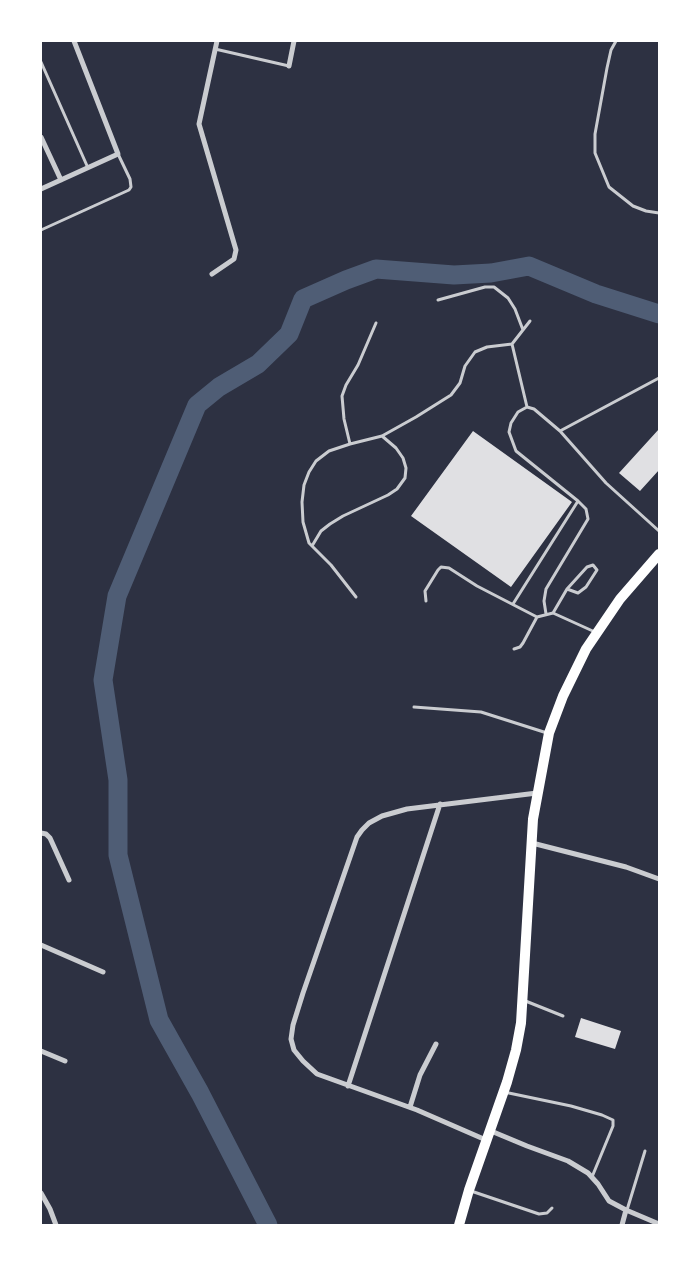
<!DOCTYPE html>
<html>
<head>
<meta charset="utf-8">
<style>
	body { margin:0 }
	#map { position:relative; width:700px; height:1266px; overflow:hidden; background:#2d3142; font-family:"Archivo Narrow",sans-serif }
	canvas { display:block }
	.frame { position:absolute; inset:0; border:42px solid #fff; pointer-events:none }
</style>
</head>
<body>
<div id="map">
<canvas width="700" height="1266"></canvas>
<div class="frame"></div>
</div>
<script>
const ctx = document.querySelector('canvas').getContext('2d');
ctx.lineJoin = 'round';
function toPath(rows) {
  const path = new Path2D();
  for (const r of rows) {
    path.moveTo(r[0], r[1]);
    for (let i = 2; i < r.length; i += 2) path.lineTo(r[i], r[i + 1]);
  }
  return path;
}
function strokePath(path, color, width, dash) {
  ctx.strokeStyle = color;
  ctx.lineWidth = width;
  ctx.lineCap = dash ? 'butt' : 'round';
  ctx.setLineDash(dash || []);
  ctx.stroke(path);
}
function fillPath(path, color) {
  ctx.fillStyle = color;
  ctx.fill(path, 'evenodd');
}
strokePath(toPath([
	[268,1225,200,1093,159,1020,118,855,118,780,103,680,117,596,197,405,219,387,258,364,289,334,303,299,346,280,376,269,454,275,491,273,529,266,596,294,659,314]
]), '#4f5d75', 19);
fillPath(toPath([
	[659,429,659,470,640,491,619,473],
	[473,431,572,502,511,587,411,516],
	[581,1018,621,1031,615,1049,575,1037]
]), '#e0e0e3');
strokePath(toPath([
	[616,41,611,50,607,68,595,134,595,153,609,187,633,206,646,211,659,213],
	[215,49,289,66],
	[41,62,88,168],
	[41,230,129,190,131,187,130,179,118,154],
	[438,300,485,287,494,287,508,298,515,309,523,330],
	[512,344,527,407],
	[560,431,606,483,659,531],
	[350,444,382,436,416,417,451,395,460,383,465,366,475,352,487,347,512,344,530,321],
	[312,546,321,531,330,524,343,516,388,495,397,489,405,478,406,468,403,458,396,448,382,436],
	[356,597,331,565,309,543,303,522,302,502,304,485,309,472,316,461,329,451,350,444,344,419,342,396,346,385,358,365,376,323],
	[426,601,425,591,438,570,441,567,449,568,477,586,537,617,523,643,520,647,514,649],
	[513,604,578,501,516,451,509,432,511,423,518,412,527,407,534,409,560,431,659,378],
	[553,613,567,589,587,567,593,565,597,570,586,587,578,593,567,589],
	[546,614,544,601,546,589,588,519,586,509,578,501],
	[537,617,553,613,595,632],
	[414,707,481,712,547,733],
	[523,1000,563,1016],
	[504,1092,571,1106,602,1115,613,1120,613,1126,592,1177],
	[471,1191,539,1214,547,1213,552,1208],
	[627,1210,645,1151]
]), '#caccd0', 3);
strokePath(toPath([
	[289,66,294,41],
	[41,137,61,180],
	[41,189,118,154,74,41],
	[212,274,234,259,236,250,199,124,217,41],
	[41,833,46,834,50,838,69,880],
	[532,843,626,867,659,879],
	[41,945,103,972],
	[41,1051,65,1061],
	[348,1086,440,804],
	[410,1107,420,1075,436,1044],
	[491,1131,527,1146,568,1161,588,1173,598,1184,609,1201,626,1210,659,1224],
	[486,1140,417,1110,317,1074,303,1061,294,1050,291,1039,293,1025,303,993,357,837,362,830,369,823,382,816,407,809,537,793],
	[41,1193,50,1209,56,1225],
	[622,1225,626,1210]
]), '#caccd0', 5);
strokePath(toPath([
	[459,1225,469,1190,507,1082,516,1050,521,1023,533,819,549,733,563,696,586,649,620,599,659,554]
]), '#fff', 10);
</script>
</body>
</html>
